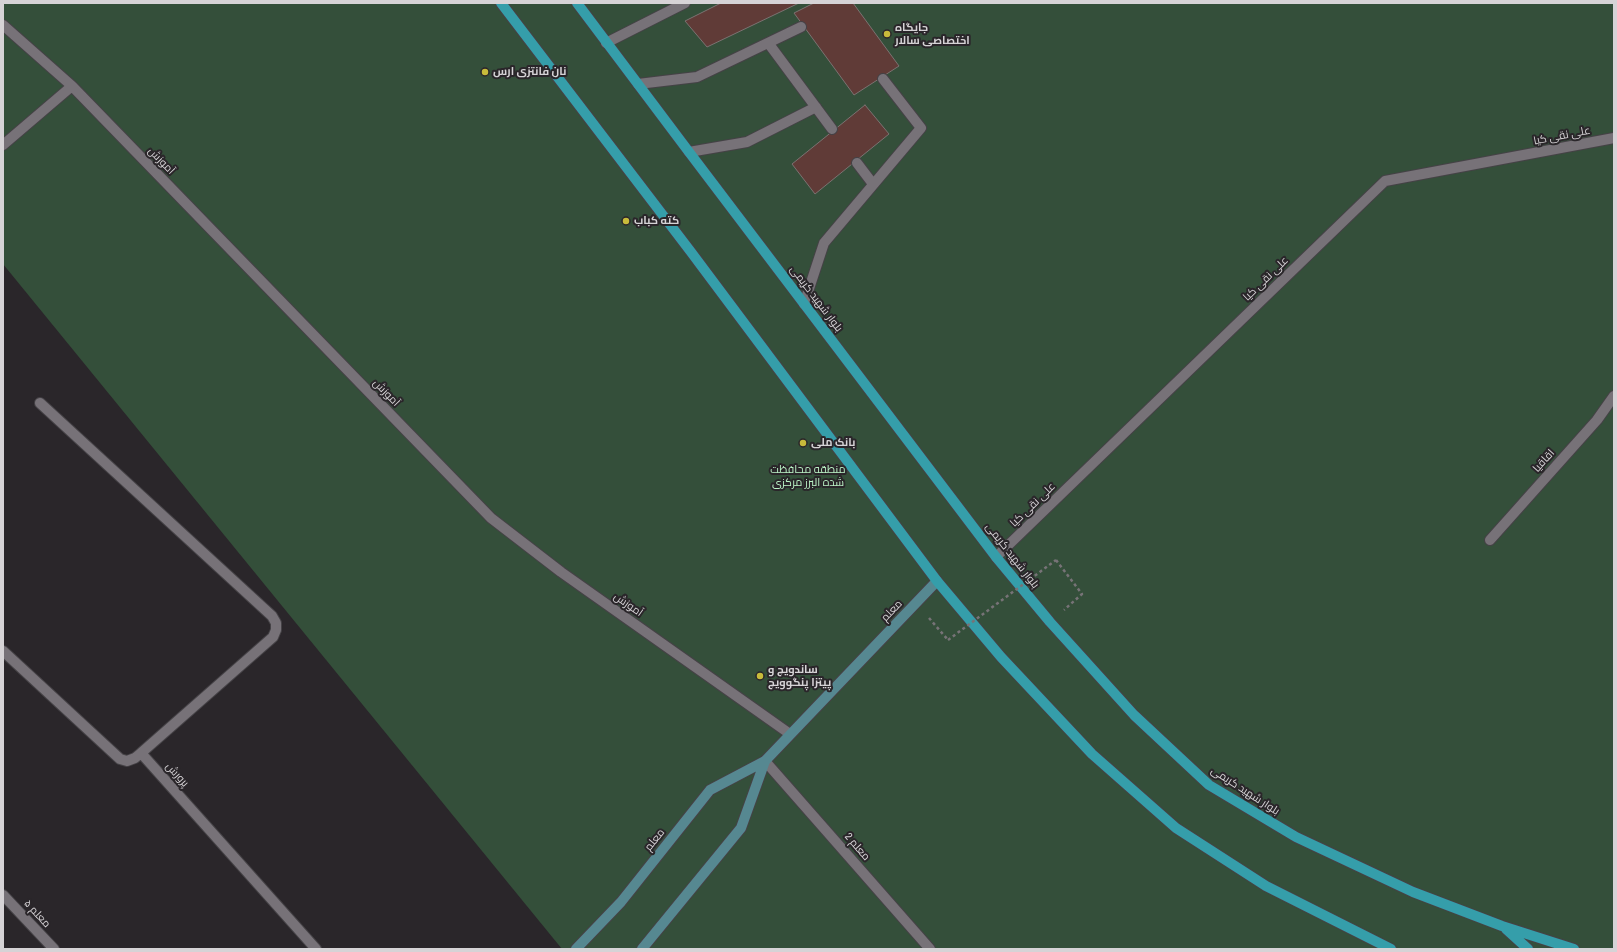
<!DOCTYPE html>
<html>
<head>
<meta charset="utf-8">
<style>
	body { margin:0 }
	#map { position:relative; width:1617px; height:952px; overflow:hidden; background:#2a262a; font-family:"Archivo Narrow",sans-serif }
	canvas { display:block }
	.frame { position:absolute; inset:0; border:4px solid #d6d3d6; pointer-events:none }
</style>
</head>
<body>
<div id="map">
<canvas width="1617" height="952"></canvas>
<div class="frame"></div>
</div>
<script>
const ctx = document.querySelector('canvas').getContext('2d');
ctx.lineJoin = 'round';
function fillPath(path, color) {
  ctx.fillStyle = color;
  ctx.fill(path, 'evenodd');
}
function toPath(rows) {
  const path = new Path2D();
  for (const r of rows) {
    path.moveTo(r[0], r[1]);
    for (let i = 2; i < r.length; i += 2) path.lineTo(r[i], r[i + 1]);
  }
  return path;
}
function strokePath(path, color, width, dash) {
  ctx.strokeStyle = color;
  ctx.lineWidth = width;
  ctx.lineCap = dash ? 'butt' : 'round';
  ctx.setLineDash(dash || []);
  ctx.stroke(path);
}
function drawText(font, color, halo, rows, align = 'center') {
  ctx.font = font + ' "Archivo Narrow",Cairo,sans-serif';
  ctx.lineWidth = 4;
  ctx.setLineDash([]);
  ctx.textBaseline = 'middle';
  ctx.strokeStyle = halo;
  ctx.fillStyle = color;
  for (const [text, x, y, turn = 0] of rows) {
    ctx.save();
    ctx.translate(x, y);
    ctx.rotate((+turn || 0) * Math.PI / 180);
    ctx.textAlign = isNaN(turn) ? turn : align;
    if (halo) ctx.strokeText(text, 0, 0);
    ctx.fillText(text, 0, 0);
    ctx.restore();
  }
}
fillPath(toPath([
	[3,3,1614,3,1614,949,562,949,3,264]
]), '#344f3a');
const building = toPath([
	[721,3,799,3,707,47,685,21,721,3],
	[814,3,853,3,899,66,854,95,794,13,814,3],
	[865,105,889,134,815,194,792,164,865,105]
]);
fillPath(building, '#603b37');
strokePath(building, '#7b7271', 1);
const lane = toPath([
	[769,44,832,129],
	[638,84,697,77,801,27],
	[689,152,747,142,816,107],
	[857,163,873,184],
	[804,304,824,243,921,128,883,79],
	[1490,540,1597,420,1614,396]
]);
const street = toPath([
	[3,25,72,86,491,518,561,572,790,734],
	[606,43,685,3],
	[3,145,72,86],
	[40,403,272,616,276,623,276,630,273,637,141,753],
	[996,557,1385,181,1614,138],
	[3,651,120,759,127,761,135,758,141,753,316,949],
	[765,761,930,949],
	[3,895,54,949]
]);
const secondary = toPath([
	[576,949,621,902,710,790,765,761,937,581],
	[642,949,741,828,765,761]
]);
const primary = toPath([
	[501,3,691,252,937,581,1001,657,1092,754,1176,828,1266,886,1391,949],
	[577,3,689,152,996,557,1050,622,1134,715,1209,785,1296,837,1413,892,1502,926,1574,949],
	[1506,929,1528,949]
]);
strokePath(lane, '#454246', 12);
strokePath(street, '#454246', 12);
strokePath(secondary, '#454246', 12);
strokePath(primary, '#454246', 12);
strokePath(toPath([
	[1056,560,1082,594,1064,610],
	[929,618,948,640]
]), '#777377', 2.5, [3, 3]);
strokePath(lane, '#777278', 10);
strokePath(street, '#777278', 10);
strokePath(secondary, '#568891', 10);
strokePath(primary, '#359eaa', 10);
strokePath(toPath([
	[948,640,1056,560]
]), '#777377', 2.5, [3, 3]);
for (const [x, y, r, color] of [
	[887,34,4,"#c8bb3b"],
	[485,72,4,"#c8bb3b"],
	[626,221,4,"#c8bb3b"],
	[803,443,4,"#c8bb3b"],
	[760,676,4,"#c8bb3b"]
]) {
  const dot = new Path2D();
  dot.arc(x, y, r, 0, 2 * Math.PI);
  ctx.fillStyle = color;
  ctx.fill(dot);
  strokePath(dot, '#2a262a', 1.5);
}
drawText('bold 11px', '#d6d3d6', '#2a262a', [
	["جایگاه",895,28],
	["اختصاصی سالار",895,41],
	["نان فانتزی ارس",493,72],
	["کته کباب",634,221],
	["بانک ملی",811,443],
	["ساندویچ و",768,670],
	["پیتزا پنگوویچ",768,683]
], 'left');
drawText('11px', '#d6d3d6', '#2a262a', [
	["علی نقی کیا",1562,136,-11],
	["آموزش",161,161,46],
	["علی نقی کیا",1266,279,-44],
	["بلوار شهید کریمی",816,299,53],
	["آموزش",386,393,46],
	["اقاقیا",1544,461,-48],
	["علی نقی کیا",1033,505,-44],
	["بلوار شهید کریمی",1012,556,52],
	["آموزش",628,605,35],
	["معلم",892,611,-46],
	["پرورش",177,775,48],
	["بلوار شهید کریمی",1245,791,33],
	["معلم",655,840,-51],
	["معلم 2",857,847,49],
	["معلم ۵",37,914,47]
]);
drawText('11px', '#bbf3c6', '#2a262a', [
	["منطقه محافظت",808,470],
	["شده البرز مرکزی",808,483]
]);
</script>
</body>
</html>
